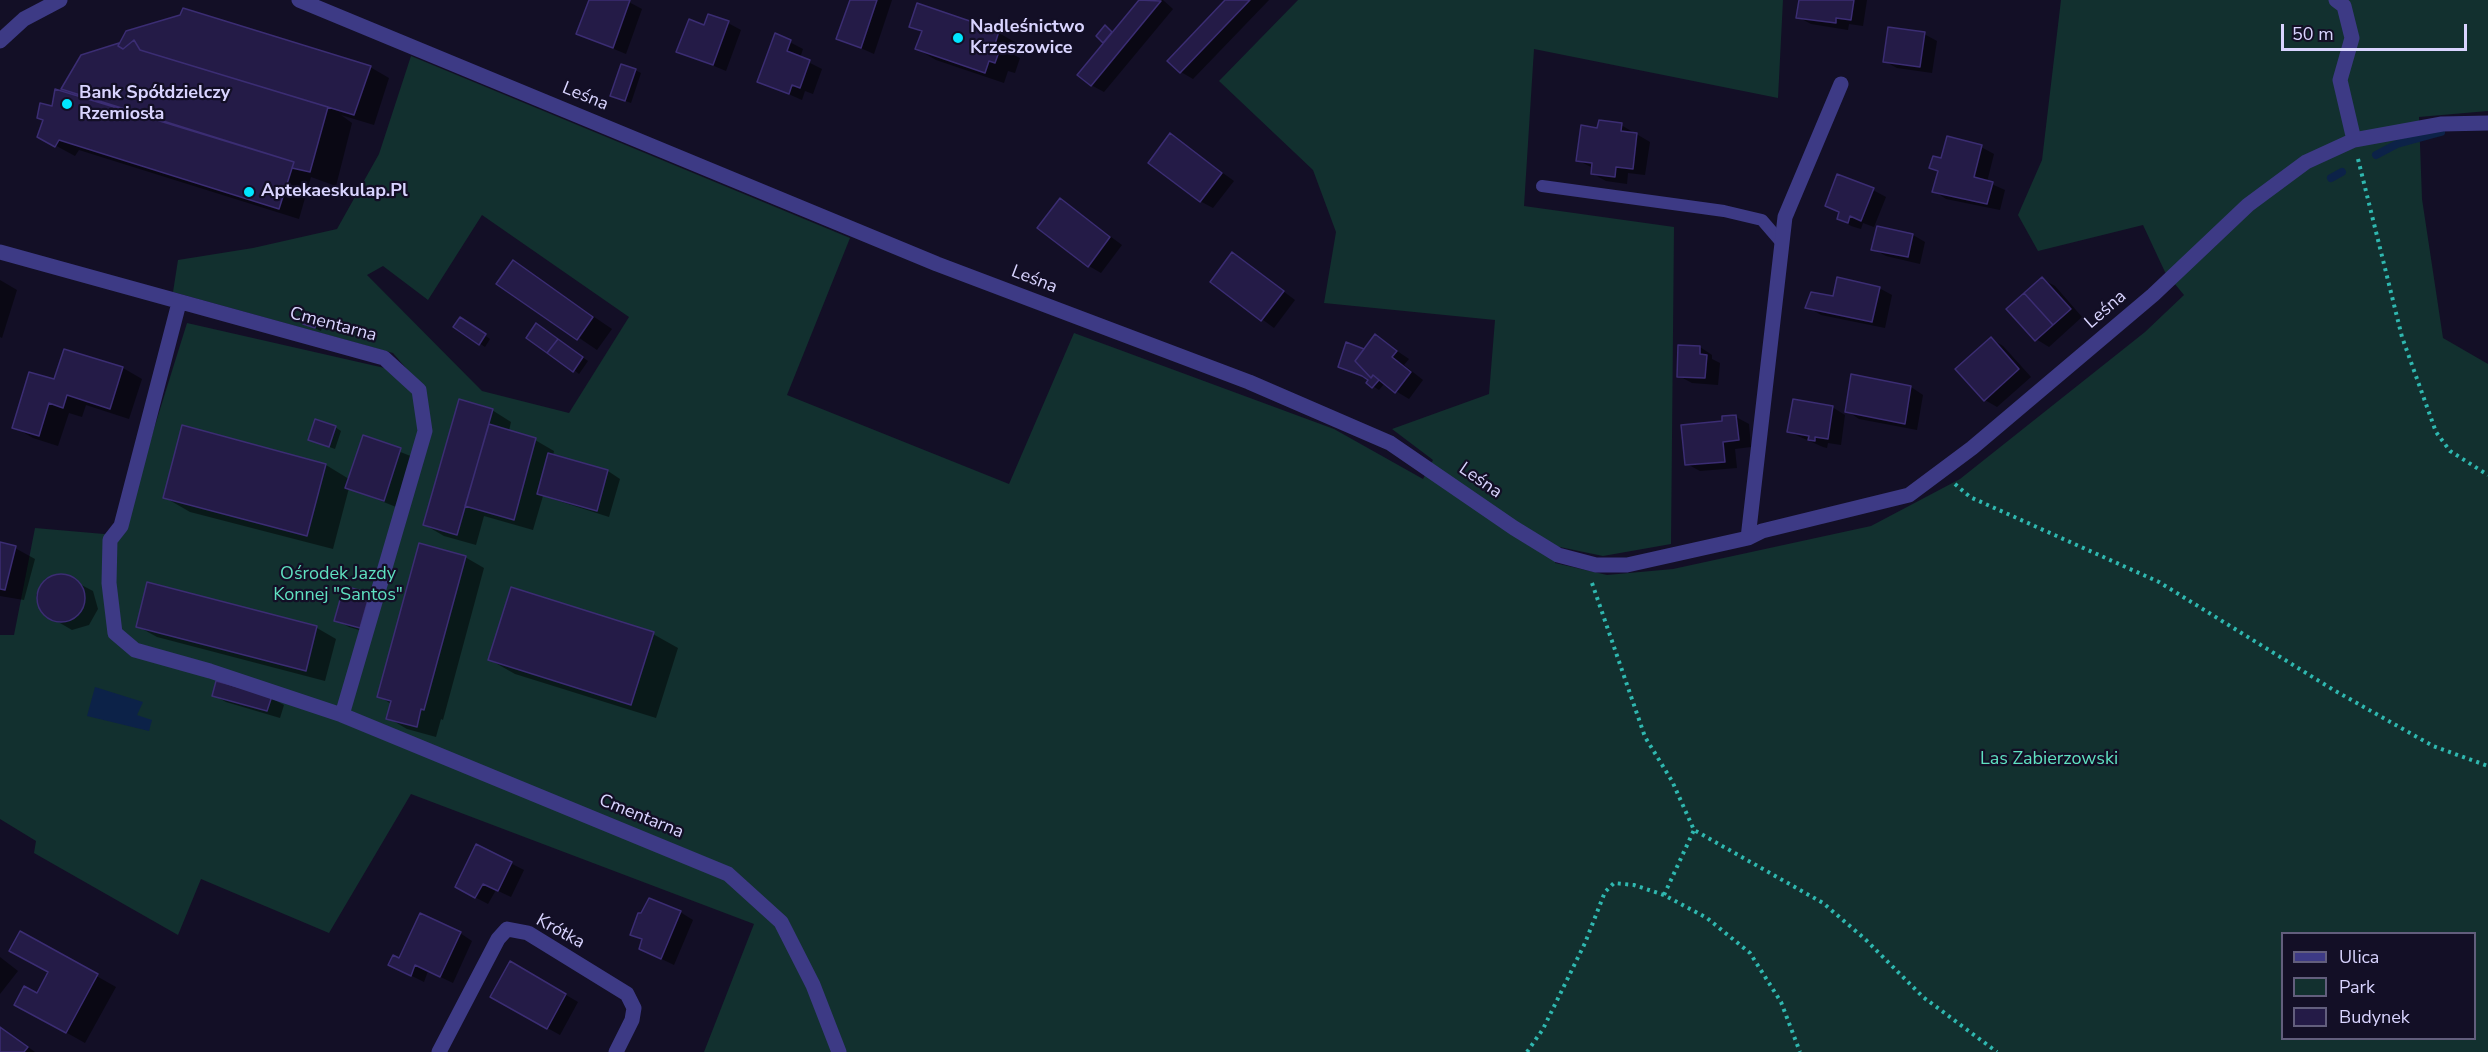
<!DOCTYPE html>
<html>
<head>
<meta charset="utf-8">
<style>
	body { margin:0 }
	#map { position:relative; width:2488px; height:1052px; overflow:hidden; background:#130f26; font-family:"Nunito Sans",sans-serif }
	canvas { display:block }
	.legend { position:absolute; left:2281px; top:932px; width:195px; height:108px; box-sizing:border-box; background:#130f26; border:2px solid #625e7d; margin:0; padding:8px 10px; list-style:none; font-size:18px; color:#d9d4ff }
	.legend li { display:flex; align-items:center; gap:12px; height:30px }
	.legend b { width:30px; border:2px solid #625e7d }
	.scale { position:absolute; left:2281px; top:24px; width:186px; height:27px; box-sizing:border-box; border:3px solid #d9d4ff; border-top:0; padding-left:8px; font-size:18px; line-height:21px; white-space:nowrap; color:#d9d4ff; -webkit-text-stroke:4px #130f26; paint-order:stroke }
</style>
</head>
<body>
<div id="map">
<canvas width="2488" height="1052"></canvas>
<ul class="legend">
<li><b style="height:8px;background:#3d3a85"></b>Ulica</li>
<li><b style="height:16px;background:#12302f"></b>Park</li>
<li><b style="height:16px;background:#241b47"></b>Budynek</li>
</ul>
<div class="scale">50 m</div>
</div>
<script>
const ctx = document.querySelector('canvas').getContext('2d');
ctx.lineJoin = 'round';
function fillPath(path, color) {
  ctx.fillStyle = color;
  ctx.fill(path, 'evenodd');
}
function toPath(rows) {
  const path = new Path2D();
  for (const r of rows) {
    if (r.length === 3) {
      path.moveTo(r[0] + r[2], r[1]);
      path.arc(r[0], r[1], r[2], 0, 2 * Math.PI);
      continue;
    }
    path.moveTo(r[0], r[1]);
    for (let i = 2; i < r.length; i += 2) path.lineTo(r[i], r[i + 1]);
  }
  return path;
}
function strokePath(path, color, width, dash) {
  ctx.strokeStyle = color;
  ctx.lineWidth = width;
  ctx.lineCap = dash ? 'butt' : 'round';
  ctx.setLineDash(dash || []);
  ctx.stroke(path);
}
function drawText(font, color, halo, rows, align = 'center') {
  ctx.font = font + ' "Nunito Sans",sans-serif';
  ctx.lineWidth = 4.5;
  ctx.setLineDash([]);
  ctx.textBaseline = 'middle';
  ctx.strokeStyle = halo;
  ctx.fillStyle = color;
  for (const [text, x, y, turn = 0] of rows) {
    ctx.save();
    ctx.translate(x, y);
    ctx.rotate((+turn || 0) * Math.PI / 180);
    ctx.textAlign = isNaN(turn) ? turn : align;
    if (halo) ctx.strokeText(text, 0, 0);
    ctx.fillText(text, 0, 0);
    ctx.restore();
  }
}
fillPath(toPath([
	[1298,0,1783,0,1778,98,1534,49,1524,206,1674,227,1671,544,1603,556,1555,546,1555,563,1607,575,1673,569,1871,526,1960,479,2145,332,2184,295,2165,272,2143,225,2038,251,2018,215,2042,160,2061,0,2488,0,2488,111,2419,117,2422,199,2443,338,2488,364,2488,1052,704,1052,754,924,411,794,329,933,201,879,178,935,34,853,36,841,0,819,0,635,14,635,35,528,104,534,122,531,187,323,411,374,393,353,173,292,178,260,253,248,337,229,379,154,411,56,850,238,787,395,1009,484,1074,333,1334,429,1423,479,1433,460,1392,429,1489,394,1495,320,1324,303,1336,232,1313,170,1219,81],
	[482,215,629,317,569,413,482,391,367,275,383,266,428,300],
	[2282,934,2474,934,2474,1038,2282,1038]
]), '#12302f');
fillPath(toPath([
	[95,687,143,702,137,715,152,720,149,731,87,716]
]), '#0c2248');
fillPath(toPath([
	[590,0,625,0,642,9,626,54,578,34],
	[851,0,892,0,874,54,838,38],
	[1141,0,1163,0,1173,9,1104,92,1091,85,1106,42,1098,36,1105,27,1114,33],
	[1227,0,1269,0,1193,79,1181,72],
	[1800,0,1867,0,1863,26,1849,24,1848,30,1811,24,1798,17],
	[918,5,999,33,1018,44,1014,55,1020,58,1015,73,1008,71,1004,83,936,60,917,49,923,33,911,26],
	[728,23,741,30,726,71,678,51,705,27],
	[1924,34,1937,41,1932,73,1897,68,1884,61],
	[776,35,803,49,800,58,822,69,813,94,805,91,802,100,759,81],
	[119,44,370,67,389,78,374,125,341,115,352,123,336,186,311,177,299,219,79,150,75,156,38,136,53,108,56,91,62,91,82,56],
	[635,70,641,73,631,103,612,96],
	[1621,125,1650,142,1645,175,1628,173,1627,184,1606,181,1593,174,1593,168,1577,160],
	[1170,135,1234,181,1213,208,1200,201],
	[1981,147,1994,154,1987,182,2005,190,2000,210,1946,199,1934,191,1939,172,1931,168,1942,159],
	[1873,190,1886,197,1874,227,1863,223,1861,229,1851,226,1839,218,1840,213,1827,206],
	[1061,200,1122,245,1101,273,1089,266],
	[1913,235,1925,242,1920,264,1886,256,1873,249],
	[1233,254,1295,300,1274,328,1212,282],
	[513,262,612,329,597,350,498,283],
	[2042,279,2055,286,2082,317,2049,347,2036,339],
	[0,280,17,290,2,338,0,337],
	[1879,288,1892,295,1885,328,1821,315,1808,307],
	[318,319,324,322,321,331,305,324],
	[466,322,490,339,485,347,479,343],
	[542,329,588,361,579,374,574,370],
	[1375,336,1409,359,1404,365,1423,380,1409,399,1384,384,1379,390,1368,383,1370,379,1364,351],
	[1991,339,2003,346,2031,377,1997,407,1985,400],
	[1700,347,1712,355,1712,359,1720,363,1718,385,1692,383,1679,376],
	[123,368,142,379,129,419,86,405,82,417,69,413,58,446,33,438,14,427,55,381],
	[1911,387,1923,395,1917,430,1859,419,1847,411],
	[1832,407,1845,415,1841,445,1828,443,1827,448,1823,447,1789,432],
	[492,410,511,422,509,431,535,440,554,451,553,456,608,471,620,479,609,517,543,496,533,530,484,516,476,545,444,536,425,525],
	[1736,417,1749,424,1751,447,1735,449,1737,468,1700,471,1687,464,1724,422],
	[335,427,341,431,335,449,310,440],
	[363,437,413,457,396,507,349,488,333,549,190,512,164,497,326,465,349,479],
	[0,544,15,548,35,559,24,600,0,596],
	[465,557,484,568,443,720,441,719,436,737,407,729,388,718,391,704,379,696],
	[62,575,93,591,98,609,89,625,72,630,41,612,36,595,45,579],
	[345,588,373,634,349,627,336,620],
	[137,626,317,628,336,639,325,681,157,637],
	[653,634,678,648,656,718,515,674,490,660],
	[213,695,271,698,284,705,280,718,226,702],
	[477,846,524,870,511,897,496,890,488,904,469,894],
	[680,912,693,920,674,965,641,949,643,941,632,934],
	[20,933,116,987,85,1043,35,1015,37,995,50,972],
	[460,933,472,941,453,983,428,971,424,982,390,965],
	[0,957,18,971,0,994],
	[511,963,578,1002,560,1035,492,997],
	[0,1027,35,1052,0,1052]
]), '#0007');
strokePath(toPath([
	[2376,155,2397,144,2441,132],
	[2331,178,2342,172]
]), '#0c2248', 8);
const building = toPath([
	[589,0,630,0,613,48,576,34,589,0],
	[850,0,877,0,861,48,836,39,850,0],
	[1139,0,1161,1,1091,86,1077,75,1139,0],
	[1225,0,1250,0,1180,73,1167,61,1225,0],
	[1799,0,1854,0,1851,20,1836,18,1836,23,1796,18,1799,0],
	[917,3,999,31,995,44,1001,46,995,63,989,61,985,73,915,49,922,31,909,27,917,3],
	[183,8,371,66,354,115,140,50,134,40,123,49,118,46,126,31,180,15,183,8],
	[708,14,729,21,713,65,676,52,689,19,704,25,708,14],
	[1105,25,1112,32,1103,43,1096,36,1105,25],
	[1888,27,1925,32,1920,67,1883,62,1888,27],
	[775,33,791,40,787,51,810,60,800,88,792,85,789,94,757,82,775,33],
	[134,40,140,50,328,107,310,172,292,168,294,162,61,89,81,55,119,43,118,46,123,49,134,40],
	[621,64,636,69,625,101,610,96,621,64],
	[55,89,294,162,279,209,59,140,55,147,37,137,43,120,37,118,40,103,52,106,55,89],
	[1599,120,1622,123,1621,131,1637,133,1633,169,1616,167,1615,177,1591,174,1592,163,1576,161,1581,125,1597,128,1599,120],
	[1170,133,1222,173,1200,202,1148,163,1170,133],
	[1947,136,1982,145,1974,177,1993,182,1987,204,1932,192,1938,171,1929,168,1933,156,1941,158,1947,136],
	[1837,174,1874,188,1861,221,1850,216,1848,223,1837,219,1839,212,1825,206,1837,174],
	[1060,198,1110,237,1088,267,1037,228,1060,198],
	[1877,226,1913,234,1908,257,1871,250,1877,226],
	[1232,252,1284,291,1261,321,1210,282,1232,252],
	[513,260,593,317,577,340,496,284,513,260],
	[1837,277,1880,287,1872,322,1805,308,1811,292,1833,296,1837,277],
	[2042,277,2071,309,2053,325,2024,293,2042,277],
	[2024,293,2053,325,2035,341,2006,309,2024,293],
	[307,313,319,317,315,328,303,324,307,313],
	[460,317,486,334,479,345,453,327,460,317],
	[536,323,558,339,547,353,526,338,536,323],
	[1375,334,1397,351,1392,357,1411,372,1395,393,1373,375,1371,378,1355,361,1375,334],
	[1991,337,2019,369,1984,401,1955,369,1991,337],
	[558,339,583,357,573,372,547,353,558,339],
	[1346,342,1364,349,1355,361,1371,378,1373,375,1379,380,1372,388,1366,383,1368,380,1362,376,1338,367,1346,342],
	[1678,345,1700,346,1700,354,1707,355,1705,378,1677,377,1678,345],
	[64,349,123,367,110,409,67,395,63,408,49,403,39,436,12,428,29,372,54,379,64,349],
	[1851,374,1911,386,1905,424,1845,412,1851,374],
	[459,399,493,409,457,535,423,525,459,399],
	[1793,399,1833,406,1828,439,1815,437,1815,441,1808,440,1809,436,1787,432,1793,399],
	[1736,415,1739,440,1723,442,1725,462,1685,465,1681,425,1722,421,1722,416,1736,415],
	[315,419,336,426,329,447,308,440,315,419],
	[489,424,536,438,514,520,465,506,489,424],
	[182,425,326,464,307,536,163,498,182,425],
	[363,435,401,448,384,501,345,488,363,435],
	[548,453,608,470,597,511,537,494,548,453],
	[0,542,16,546,5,590,0,589,0,542],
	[419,543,466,556,424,710,421,709,417,727,386,719,391,701,377,697,419,543],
	[61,598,24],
	[147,582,317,626,306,671,136,627,147,582],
	[344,586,370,593,360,628,334,621,344,586],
	[511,587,654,632,631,705,488,660,511,587],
	[216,681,272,696,267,711,212,696,216,681],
	[476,844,512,862,498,891,483,884,475,898,455,887,476,844],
	[649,898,681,911,661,959,639,949,642,939,630,935,638,913,641,913,649,898],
	[420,913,461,932,440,977,415,965,411,976,388,965,393,955,399,958,420,913],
	[20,931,98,974,66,1033,14,1005,24,986,37,993,48,972,9,951,20,931],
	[510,961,566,994,547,1029,490,997,510,961],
	[0,1027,28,1047,24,1052,0,1052,0,1027]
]);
fillPath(building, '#241b47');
strokePath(building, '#3b2d73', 1.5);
strokePath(toPath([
	[2358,159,2402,337,2436,432,2450,451,2488,475],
	[1955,484,1970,497,2159,582,2332,689,2433,746,2488,766],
	[1592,583,1645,737,1672,781,1694,830,1823,903,1865,939,1923,997,1997,1052],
	[1664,895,1694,830],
	[1527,1052,1543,1029,1585,943,1605,892,1614,883,1634,885,1664,895,1707,918,1750,953,1781,1002,1800,1052]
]), '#2fb8b0', 4, [3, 4.5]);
strokePath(toPath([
	[1542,186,1724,211,1762,220,1781,242]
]), '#3d3a85', 12);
strokePath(toPath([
	[299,0,937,264,1249,382,1390,443,1514,528,1558,555,1596,565,1627,565,1748,538,1785,217,1841,84],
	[2336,0,2344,6,2352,38,2340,80,2354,140],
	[0,41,24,19,60,0],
	[0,252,384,358,419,390,425,431,342,715,210,671,135,650,115,633,109,583,110,540,121,526,179,303],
	[1748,538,1762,531,1909,495,1972,448,2153,295,2248,205,2306,162,2354,140,2442,124,2488,123],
	[342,715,728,874,781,922,813,985,839,1052],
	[439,1052,498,939,507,929,528,933,627,994,634,1008,632,1020,616,1052]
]), '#3d3a85', 15);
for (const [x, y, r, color] of [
	[958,38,6,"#00e5ff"],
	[67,104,6,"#00e5ff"],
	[249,192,6,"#00e5ff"]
]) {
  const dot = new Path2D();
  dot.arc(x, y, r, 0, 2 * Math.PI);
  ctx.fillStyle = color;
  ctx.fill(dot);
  strokePath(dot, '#130f26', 2);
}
drawText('bold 18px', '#d9d4ff', '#130f26', [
	["Nadleśnictwo",970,28],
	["Krzeszowice",970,49],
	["Bank Spółdzielczy",79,94],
	["Rzemiosła",79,115],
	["Aptekaeskulap.Pl",261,192]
], 'left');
drawText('18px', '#d9d4ff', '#130f26', [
	["Leśna",585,97,22],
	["Leśna",1034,280,21],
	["Leśna",2106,310,-41],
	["Cmentarna",333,325,15],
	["Leśna",1480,481,35],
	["Cmentarna",641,817,22],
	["Krótka",560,932,29]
]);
drawText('18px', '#5fe0c0', '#130f26', [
	["Ośrodek Jazdy",338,575],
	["Konnej \"Santos\"",338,596],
	["Las Zabierzowski",2049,760]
]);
</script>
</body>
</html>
